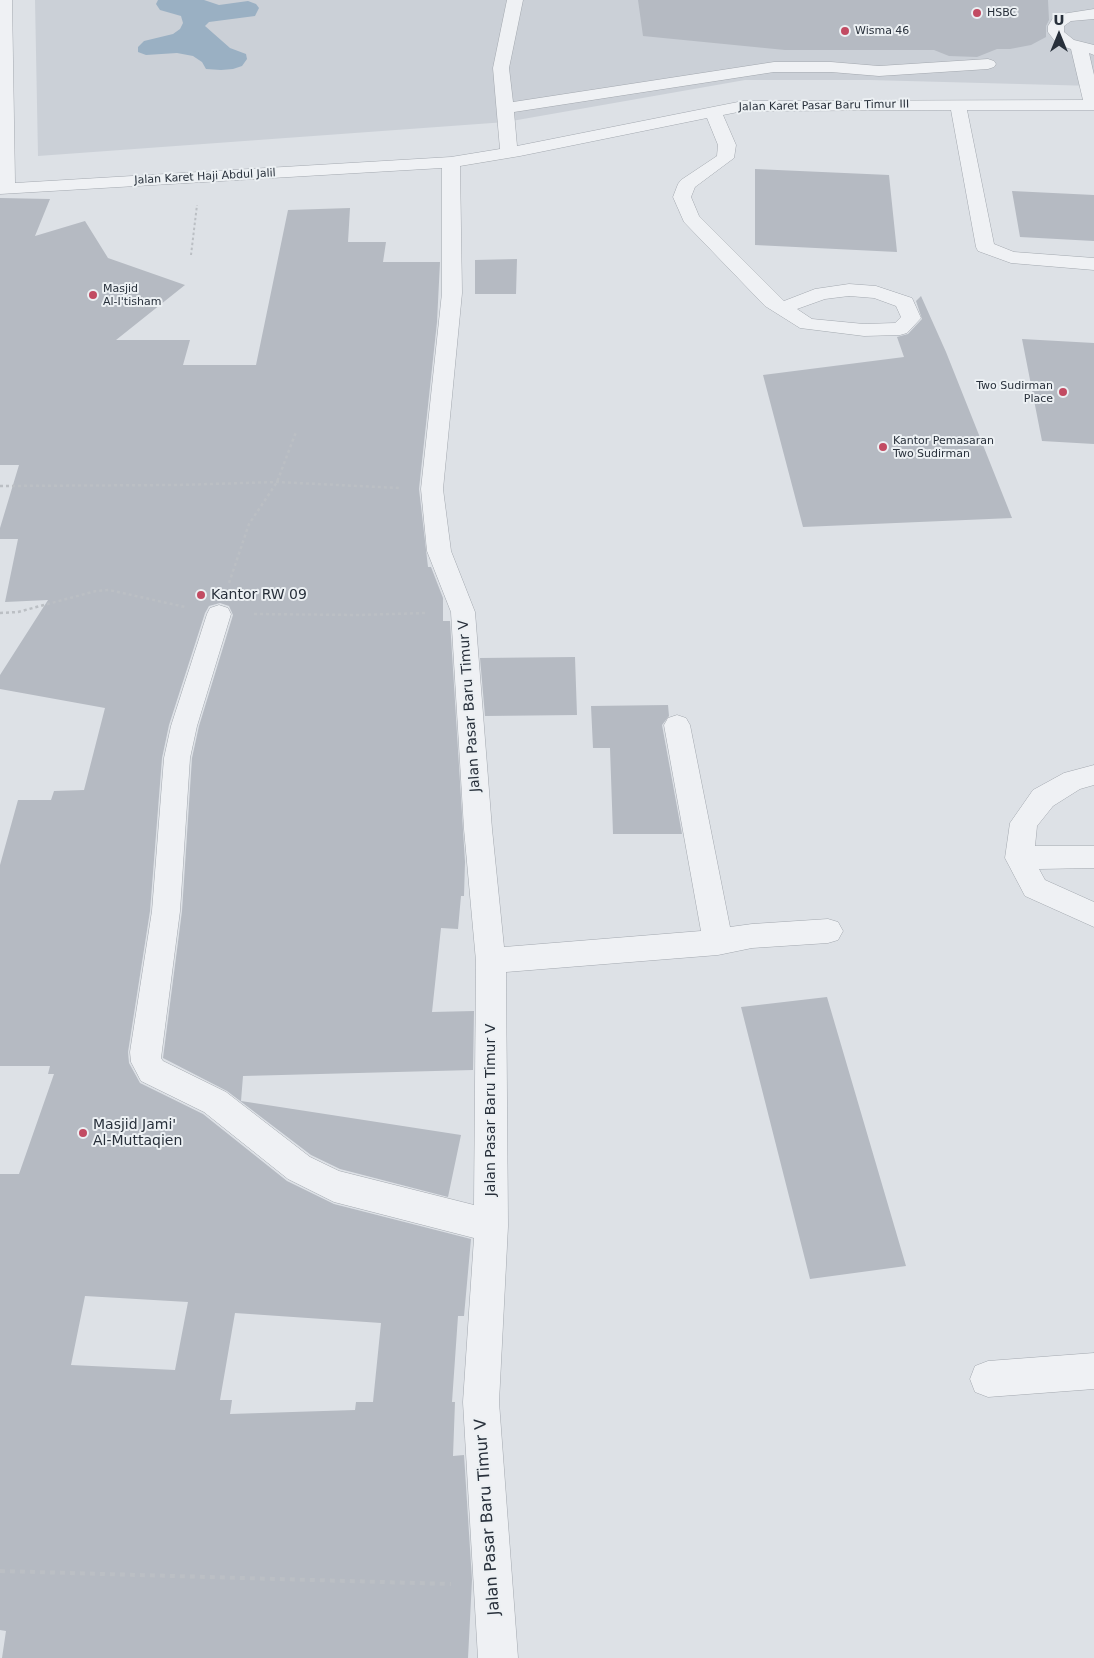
<!DOCTYPE html>
<html>
<head>
<meta charset="utf-8">
<style>
	body { margin:0 }
	#map { position:relative; width:1094px; height:1658px; overflow:hidden; background:#dde1e6; font-family:"DejaVu Sans",sans-serif }
	canvas { display:block }
	.north { position:absolute; left:1034px; top:10px; width:50px; height:50px; -webkit-text-stroke:4px #ecf0f3; paint-order:stroke; rotate:0deg; font-size:14px; font-weight:700; line-height:20px; text-align:center; color:#28303b }
	.north::after { content:''; display:block; margin:auto; width:18px; height:22px; background:#28303b; clip-path:polygon(50% 0,100% 100%,50% 72%,0 100%) }
</style>
</head>
<body>
<div id="map">
<canvas width="1094" height="1658"></canvas>
<div class="north">U</div>
</div>
<script>
const ctx = document.querySelector('canvas').getContext('2d');
ctx.lineJoin = 'round';
function fillPath(path, color) {
  ctx.fillStyle = color;
  ctx.fill(path, 'evenodd');
}
function toPath(rows) {
  const path = new Path2D();
  for (const r of rows) {
    path.moveTo(r[0], r[1]);
    for (let i = 2; i < r.length; i += 2) path.lineTo(r[i], r[i + 1]);
  }
  return path;
}
function strokePath(path, color, width, dash) {
  ctx.strokeStyle = color;
  ctx.lineWidth = width;
  ctx.lineCap = dash ? 'butt' : 'round';
  ctx.setLineDash(dash || []);
  ctx.stroke(path);
}
function drawText(font, color, halo, rows, align = 'center') {
  ctx.font = font + ' "DejaVu Sans",sans-serif';
  ctx.lineWidth = 4;
  ctx.setLineDash([]);
  ctx.textBaseline = 'middle';
  ctx.strokeStyle = halo;
  ctx.fillStyle = color;
  for (const [text, x, y, turn = 0] of rows) {
    ctx.save();
    ctx.translate(x, y);
    ctx.rotate((+turn || 0) * Math.PI / 180);
    ctx.textAlign = isNaN(turn) ? turn : align;
    if (halo) ctx.strokeText(text, 0, 0);
    ctx.fillText(text, 0, 0);
    ctx.restore();
  }
}
fillPath(toPath([
	[35,0,1094,0,1094,86,870,80,745,80,506,122,38,156]
]), '#cbd0d7');
fillPath(toPath([
	[158,0,204,0,219,5,248,1,256,4,259,8,255,16,209,22,205,26,230,48,246,54,247,59,242,66,233,69,221,70,206,69,202,62,193,56,177,53,146,55,138,52,138,47,144,41,173,34,180,29,183,23,181,16,160,10,156,4]
]), '#9ab0c3');
fillPath(toPath([
	[638,0,1048,0,1049,20,1046,26,1046,37,1031,45,1010,49,997,49,977,57,949,56,934,50,785,50,643,36],
	[755,169,889,175,897,252,755,245],
	[1012,191,1094,195,1094,241,1020,237],
	[0,198,50,199,35,236,85,221,108,258,185,285,116,340,190,340,183,365,256,365,288,210,350,208,348,242,386,242,383,262,440,262,437,322,419,489,428,567,431,567,443,598,443,621,450,621,465,862,464,896,461,896,458,929,441,928,432,1012,474,1011,473,1070,243,1076,241,1101,461,1135,448,1197,340,1169,311,1155,227,1091,163,1058,182,911,192,758,199,726,233,615,229,606,220,603,209,606,205,613,169,725,162,758,150,911,128,1052,129,1063,140,1083,203,1114,287,1181,334,1204,471,1239,464,1316,458,1316,452,1402,455,1402,453,1456,464,1455,472,1580,468,1658,2,1658,6,1631,0,1630,0,1174,19,1174,54,1074,48,1074,50,1066,0,1066,0,865,18,800,51,800,54,791,84,790,105,708,0,689,0,675,48,600,5,602,18,539,0,539,0,528,19,465,0,465],
	[85,1296,188,1302,175,1370,71,1365],
	[235,1313,381,1323,373,1402,356,1402,355,1410,230,1414,232,1400,220,1400],
	[517,259,516,294,475,294,475,260],
	[921,296,946,352,1012,518,803,527,763,375,904,357,897,337,908,334,922,319,916,301],
	[1022,339,1094,343,1094,444,1042,441],
	[575,657,577,715,485,716,480,658],
	[668,705,669,716,662,725,682,834,613,834,610,748,593,748,591,706],
	[827,997,906,1266,810,1279,741,1007]
]), '#b5bac2');
const minor = toPath([
	[0,0,12,0,15,183,451,157,500,149,493,68,507,0,523,0,509,68,513,102,774,62,831,62,879,66,988,59,994,61,996,64,994,67,988,69,879,76,831,72,774,72,514,112,517,146,743,101,1083,100,1071,49,1062,46,1054,40,1048,32,1048,26,1053,18,1062,14,1094,9,1094,19,1071,21,1064,26,1064,32,1074,40,1094,45,1094,55,1089,53,1094,75,1094,110,967,110,994,244,1014,252,1094,258,1094,270,1011,263,978,251,976,247,951,110,743,111,723,115,736,145,734,158,695,187,691,197,699,216,784,301,815,289,849,284,876,286,912,298,921,318,907,333,900,335,864,336,800,328,765,306,684,222,673,197,678,184,681,180,717,156,718,145,707,118,520,156,460,166,462,293,443,489,451,551,475,612,492,829,504,947,701,931,664,725,668,718,677,715,686,718,690,725,730,927,752,924,828,919,838,922,843,931,838,940,828,943,752,948,718,955,506,972,508,1226,499,1402,518,1658,478,1658,463,1402,474,1238,334,1202,288,1179,204,1112,141,1081,131,1062,130,1052,152,911,164,758,171,726,207,614,210,608,219,605,228,608,231,614,197,726,190,758,180,911,161,1058,163,1061,226,1092,310,1157,339,1171,474,1205,476,961,464,829,451,612,427,551,421,489,442,293,442,168,0,194,0,0],
	[849,296,874,298,896,306,901,317,895,323,864,324,812,319,797,309,825,299,849,296],
	[1094,765,1094,785,1080,789,1053,806,1037,826,1035,846,1094,846,1094,868,1039,869,1045,880,1094,902,1094,927,1025,896,1005,858,1010,823,1033,790,1064,773,1094,765],
	[1094,1353,1094,1389,988,1397,975,1392,970,1379,975,1366,988,1361,1094,1353]
]);
strokePath(minor, '#a3a8af', 1);
strokePath(toPath([
	[191,255,197,205]
]), '#bbbfc4', 2, [2.5, 2.5]);
strokePath(toPath([
	[0,486,178,485,277,482,399,488],
	[229,583,249,524,277,482,296,432],
	[0,613,18,612,96,591,109,590,185,607],
	[254,614,358,615,425,613]
]), '#bbbfc4', 2.5, [3, 3]);
strokePath(toPath([
	[0,1571,451,1584]
]), '#bbbfc4', 4, [5, 5]);
fillPath(minor, '#eff1f4');
for (const [x, y, r, color] of [
	[977,13,5,"#c24b62"],
	[845,31,5,"#c24b62"],
	[93,295,5,"#c24b62"],
	[1063,392,5,"#c24b62"],
	[883,447,5,"#c24b62"],
	[201,595,5,"#c24b62"],
	[83,1133,5,"#c24b62"]
]) {
  const dot = new Path2D();
  dot.arc(x, y, r, 0, 2 * Math.PI);
  ctx.fillStyle = color;
  ctx.fill(dot);
  strokePath(dot, '#ecf0f3', 2);
}
drawText('11px', '#28303b', '#ecf0f3', [
	["HSBC",987,13],
	["Wisma 46",855,31],
	["Masjid",103,289],
	["Al-I'tisham",103,302],
	["Two Sudirman",1053,386,"right"],
	["Place",1053,399,"right"],
	["Kantor Pemasaran",893,441],
	["Two Sudirman",893,454]
], 'left');
drawText('11px', '#28303b', '#ecf0f3', [
	["Jalan Karet Pasar Baru Timur III",824,106,-1],
	["Jalan Karet Haji Abdul Jalil",205,177,-3]
]);
drawText('14px', '#28303b', '#ecf0f3', [
	["Kantor RW 09",211,595],
	["Masjid Jami'",93,1125],
	["Al-Muttaqien",93,1141]
], 'left');
drawText('14px', '#28303b', '#ecf0f3', [
	["Jalan Pasar Baru Timur V",470,706,-94],
	["Jalan Pasar Baru Timur V",491,1110,-90]
]);
drawText('16px', '#28303b', '#ecf0f3', [
	["Jalan Pasar Baru Timur V",488,1517,-94]
]);
</script>
</body>
</html>
